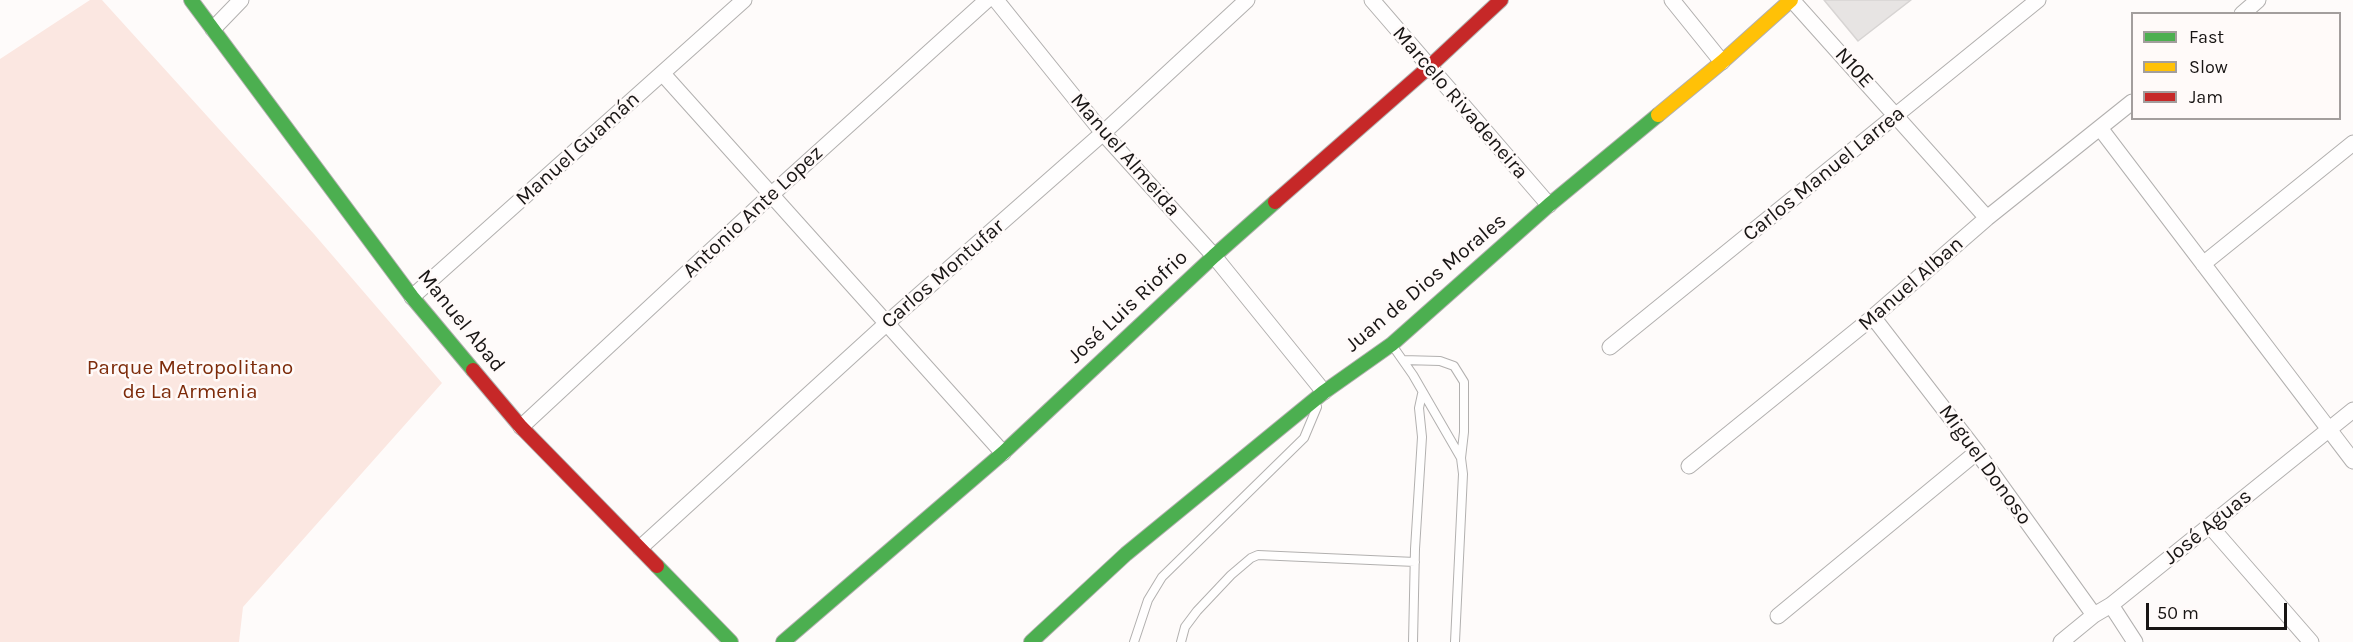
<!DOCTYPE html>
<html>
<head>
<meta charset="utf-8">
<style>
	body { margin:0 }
	#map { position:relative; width:2353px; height:642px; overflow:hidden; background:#fefbfa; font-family:Karla,sans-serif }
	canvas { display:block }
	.legend { position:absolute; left:2131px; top:12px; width:210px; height:108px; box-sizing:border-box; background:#fffaf9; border:2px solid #a39e9d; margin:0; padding:8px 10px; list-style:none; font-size:18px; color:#181514 }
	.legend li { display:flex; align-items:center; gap:12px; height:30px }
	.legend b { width:30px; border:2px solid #a39e9d }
	.scale { position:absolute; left:2146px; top:603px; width:141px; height:27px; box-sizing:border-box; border:3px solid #181514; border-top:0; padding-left:8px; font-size:18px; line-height:21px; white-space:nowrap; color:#181514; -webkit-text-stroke:4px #fffaf9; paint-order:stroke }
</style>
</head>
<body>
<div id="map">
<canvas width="2353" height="642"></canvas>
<ul class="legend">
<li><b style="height:8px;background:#4caf50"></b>Fast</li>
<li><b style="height:8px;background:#ffc107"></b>Slow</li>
<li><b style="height:8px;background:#c62828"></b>Jam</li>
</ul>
<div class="scale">50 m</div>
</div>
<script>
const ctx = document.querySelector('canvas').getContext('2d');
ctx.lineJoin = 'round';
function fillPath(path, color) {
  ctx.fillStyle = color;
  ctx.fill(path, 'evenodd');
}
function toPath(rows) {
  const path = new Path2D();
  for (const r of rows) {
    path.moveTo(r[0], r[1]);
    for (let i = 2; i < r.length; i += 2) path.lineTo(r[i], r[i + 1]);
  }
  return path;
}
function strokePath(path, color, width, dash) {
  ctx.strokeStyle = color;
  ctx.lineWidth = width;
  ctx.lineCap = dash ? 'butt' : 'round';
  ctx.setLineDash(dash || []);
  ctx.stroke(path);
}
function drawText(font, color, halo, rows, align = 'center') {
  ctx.font = font + ' Karla,sans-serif';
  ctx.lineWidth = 5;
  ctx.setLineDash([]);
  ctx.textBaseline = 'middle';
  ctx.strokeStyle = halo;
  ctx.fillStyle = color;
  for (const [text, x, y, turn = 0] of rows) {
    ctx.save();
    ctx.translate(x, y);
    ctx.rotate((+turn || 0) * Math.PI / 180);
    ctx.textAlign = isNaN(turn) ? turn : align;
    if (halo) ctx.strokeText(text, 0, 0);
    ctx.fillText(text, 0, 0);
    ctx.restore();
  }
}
fillPath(toPath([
	[90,0,102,0,314,234,442,383,243,607,239,642,0,642,0,59]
]), '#fbe7e1');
const building = toPath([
	[1824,0,1911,0,1858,41,1824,0]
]);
fillPath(building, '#e7e4e3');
strokePath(building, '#d7d4d3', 1.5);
const lane = toPath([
	[1392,345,1413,375,1461,458,1463,474,1455,642],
	[1403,360,1440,361,1454,366,1464,382,1464,432,1461,458],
	[1134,642,1148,600,1162,577,1304,438,1317,407],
	[1181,642,1185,627,1197,611,1231,575,1251,558,1258,555,1415,562],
	[1413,642,1415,549,1422,437,1419,408,1422,394]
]);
const street = toPath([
	[996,0,1103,133,1214,256,1324,392],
	[1372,0,1549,205],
	[1672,0,1722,62],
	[1792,0,1987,218],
	[2242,14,2258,0],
	[213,29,241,0],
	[663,74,1003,453],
	[2100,128,2353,461],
	[2203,264,2353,143],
	[412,297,744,0],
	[1873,317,1977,452,2094,615],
	[1610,347,2038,0],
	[521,427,772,194,987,0],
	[1689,466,1873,317,1987,218,2132,102],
	[2210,526,2311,642],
	[640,548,886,324,1103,133,1247,0],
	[2111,605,2135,642],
	[1778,616,1977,452],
	[2061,642,2094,615,2111,605,2353,410]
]);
const fast = toPath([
	[191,0,412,297,473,370],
	[657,566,731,642],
	[783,642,1003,453,1214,256,1275,202],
	[1031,642,1126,554,1324,392,1392,344,1549,205,1658,115]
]);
const slow = toPath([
	[1658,115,1722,62,1791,0]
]);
const jam = toPath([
	[1275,202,1429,67,1501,0],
	[473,370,521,427,657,566]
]);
strokePath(lane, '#b2b0af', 10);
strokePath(street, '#b2b0af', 17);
strokePath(fast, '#b2b0af', 16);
strokePath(slow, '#b2b0af', 16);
strokePath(jam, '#b2b0af', 16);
strokePath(lane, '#fffefe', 8);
strokePath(street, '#fffefe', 15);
strokePath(fast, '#4caf50', 14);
strokePath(slow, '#ffc107', 14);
strokePath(jam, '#c62828', 14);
drawText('21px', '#181514', '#fffaf9', [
	["N10E",1854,68,48],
	["Marcelo Rivadeneira",1460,103,49],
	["Manuel Guamán",578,149,-42],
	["Manuel Almeida",1125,155,49],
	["Carlos Manuel Larrea",1824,174,-39],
	["Antonio Ante Lopez",753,212,-43],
	["Carlos Montufar",943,274,-41],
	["Juan de Dios Morales",1426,283,-40],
	["Manuel Alban",1911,284,-41],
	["José Luis Riofrio",1128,307,-43],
	["Manuel Abad",461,321,51],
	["Miguel Donoso",1985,465,54],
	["José Aguas",2208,527,-39]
]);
drawText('21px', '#7d2b0a', '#fffaf9', [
	["Parque Metropolitano",190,368],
	["de La Armenia",190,392]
]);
</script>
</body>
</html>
